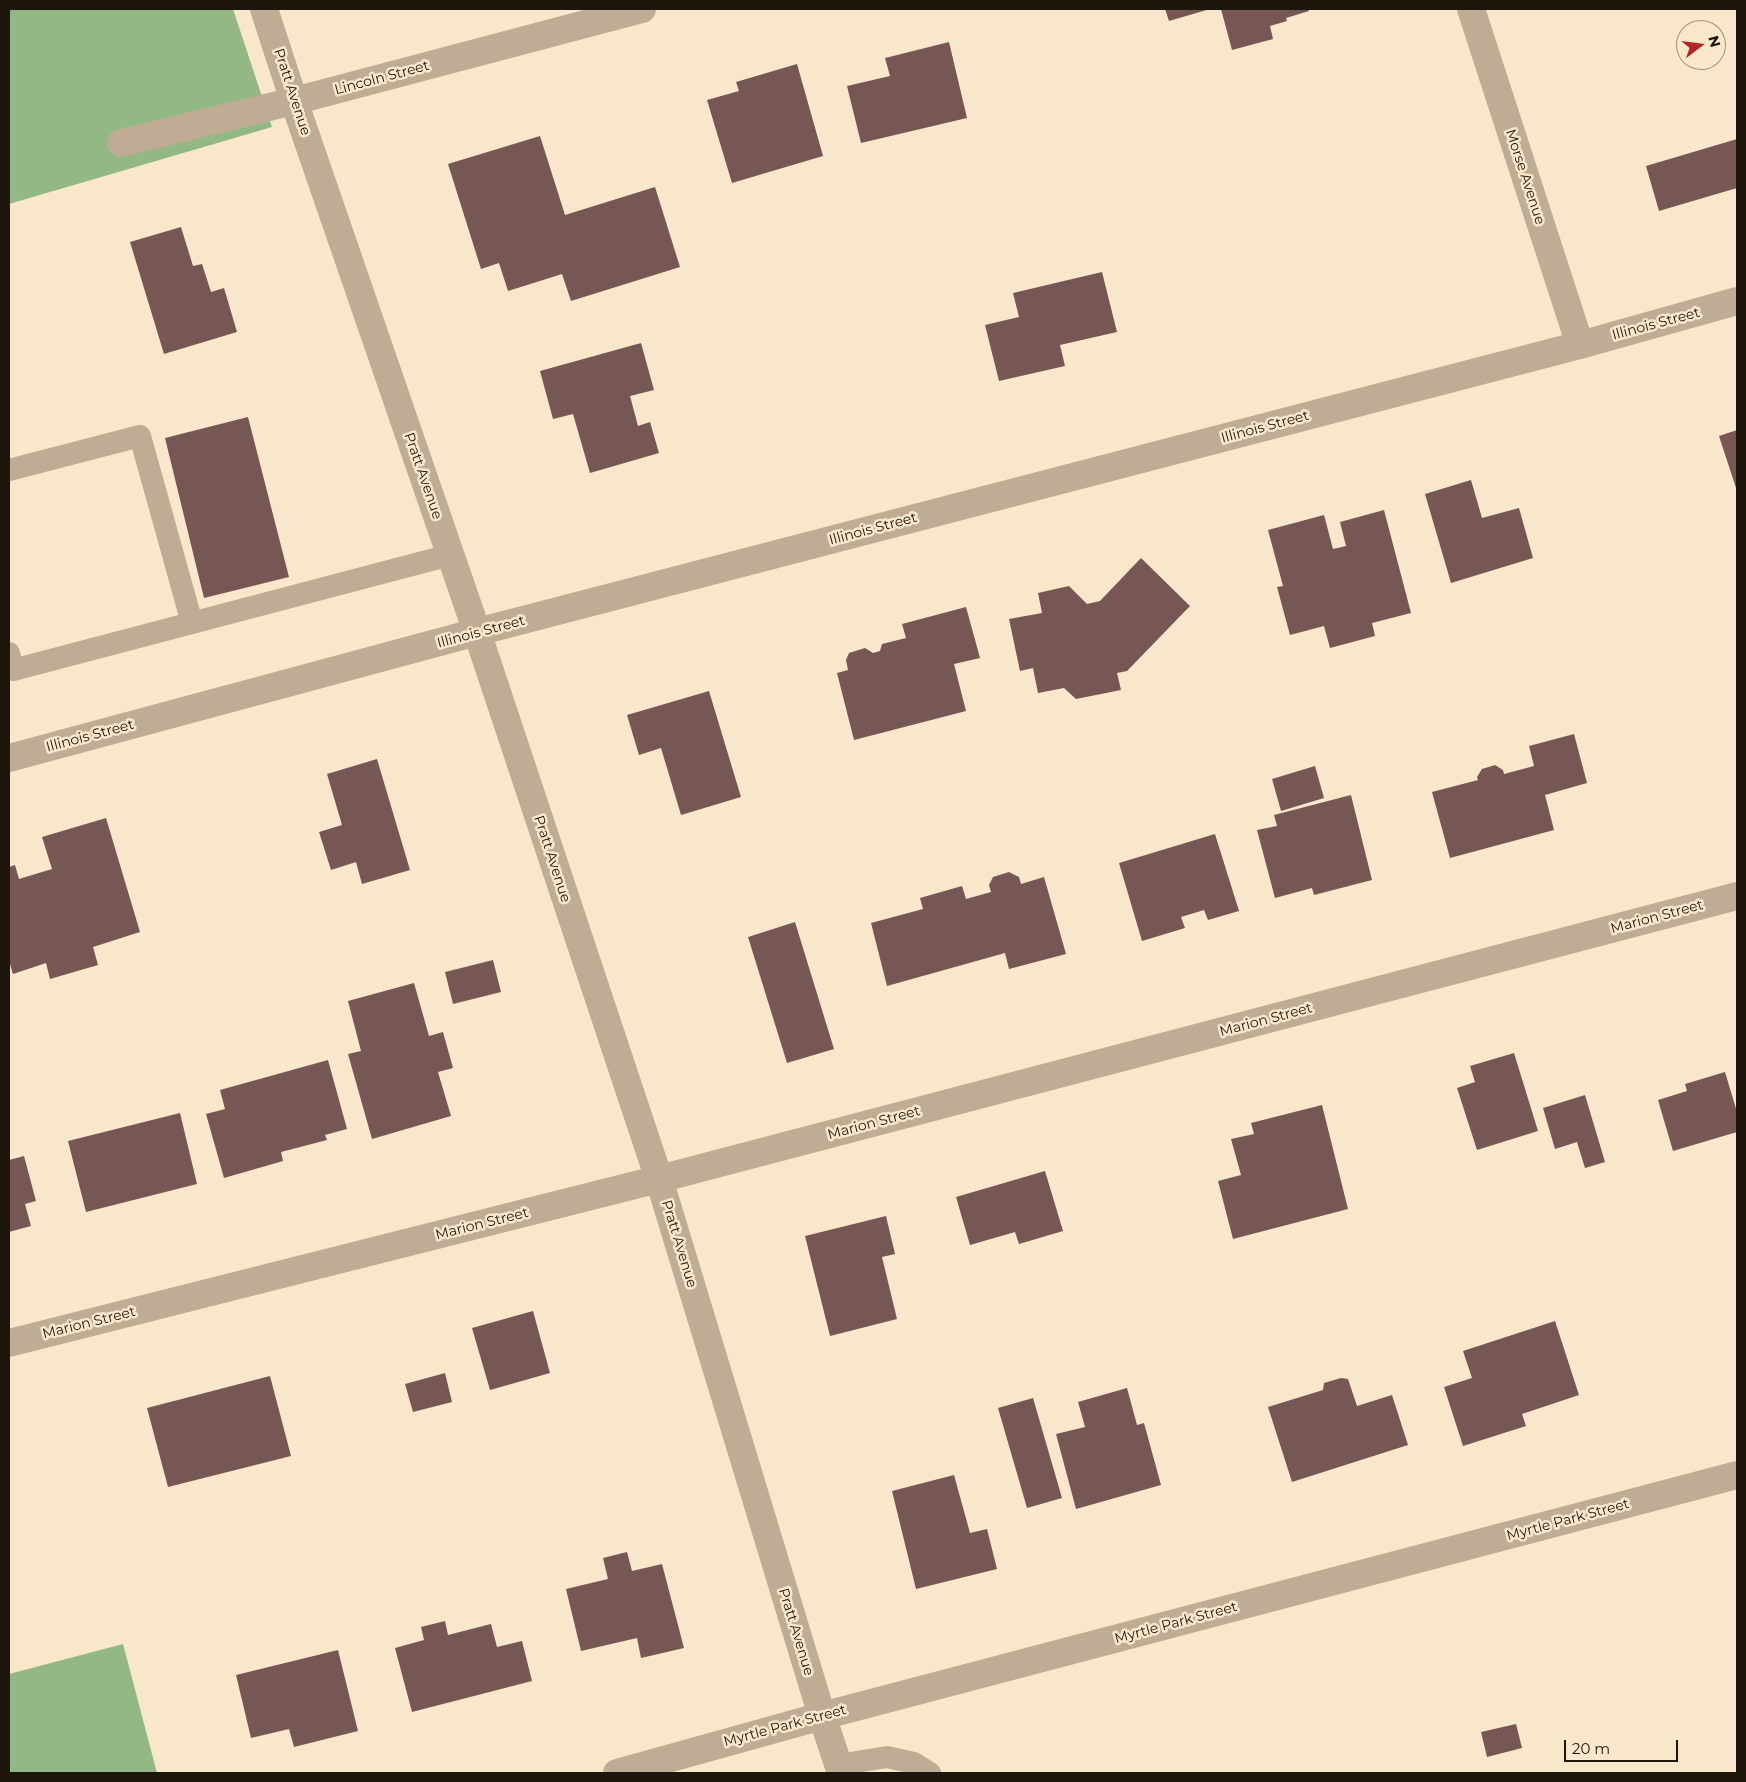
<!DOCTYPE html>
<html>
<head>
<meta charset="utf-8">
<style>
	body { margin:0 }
	#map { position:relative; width:1746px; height:1782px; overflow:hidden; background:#f9e7cb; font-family:Montserrat,sans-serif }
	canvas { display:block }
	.frame { position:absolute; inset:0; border:10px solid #1c160c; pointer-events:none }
	.north { position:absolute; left:1676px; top:20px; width:50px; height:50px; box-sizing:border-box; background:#f9e7cb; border:1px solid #a1937f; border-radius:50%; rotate:75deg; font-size:14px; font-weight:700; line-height:20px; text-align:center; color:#1c160c }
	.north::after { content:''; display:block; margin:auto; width:18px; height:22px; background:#b52526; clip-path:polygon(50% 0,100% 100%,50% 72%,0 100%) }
	.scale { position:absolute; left:1564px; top:1740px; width:114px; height:22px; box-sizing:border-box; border:2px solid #1c160c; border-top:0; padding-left:6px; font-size:15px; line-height:18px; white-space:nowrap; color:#1c160c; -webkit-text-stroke:4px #f9e7cb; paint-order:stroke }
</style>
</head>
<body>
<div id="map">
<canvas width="1746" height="1782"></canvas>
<div class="frame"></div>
<div class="north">N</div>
<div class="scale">20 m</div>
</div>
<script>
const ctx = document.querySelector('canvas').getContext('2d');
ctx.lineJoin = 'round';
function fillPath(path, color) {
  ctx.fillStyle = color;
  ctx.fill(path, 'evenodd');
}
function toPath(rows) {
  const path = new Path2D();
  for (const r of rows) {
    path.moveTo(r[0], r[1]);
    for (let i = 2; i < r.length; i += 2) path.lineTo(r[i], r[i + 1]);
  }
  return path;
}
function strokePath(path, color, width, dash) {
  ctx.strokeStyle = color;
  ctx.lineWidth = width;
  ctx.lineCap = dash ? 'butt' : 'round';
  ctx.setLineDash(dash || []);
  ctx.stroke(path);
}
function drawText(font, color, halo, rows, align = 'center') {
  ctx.font = font + ' Montserrat,sans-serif';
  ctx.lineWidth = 5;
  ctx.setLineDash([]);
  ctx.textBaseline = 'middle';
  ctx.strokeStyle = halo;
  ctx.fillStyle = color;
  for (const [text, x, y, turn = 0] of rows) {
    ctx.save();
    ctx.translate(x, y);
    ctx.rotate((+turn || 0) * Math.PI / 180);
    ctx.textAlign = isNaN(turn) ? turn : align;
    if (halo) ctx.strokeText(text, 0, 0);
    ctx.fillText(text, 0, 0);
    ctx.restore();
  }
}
fillPath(toPath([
	[9,9,233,9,272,127,9,204],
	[123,1644,157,1773,9,1773,9,1674]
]), '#92b883');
fillPath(toPath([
	[1165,9,1210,9,1169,21],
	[1221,9,1308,9,1309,11,1286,18,1287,21,1270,26,1273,39,1232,50],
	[949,42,967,118,861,143,847,86,890,76,885,58],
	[797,64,823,156,732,183,707,100,739,91,736,82],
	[540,136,565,215,655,187,680,267,571,301,562,274,508,291,499,263,481,269,448,164],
	[1737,139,1737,188,1659,211,1646,166],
	[181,227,193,266,202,264,211,292,224,288,237,332,164,354,130,242],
	[1102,272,1117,332,1060,345,1065,366,999,381,985,325,1019,317,1013,293],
	[641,343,654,390,630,396,638,426,650,422,659,453,590,473,573,414,553,419,540,371],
	[248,417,289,577,204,598,165,438],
	[1737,430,1737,491,1719,436],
	[1471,480,1482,518,1519,508,1533,558,1451,583,1425,494],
	[1384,510,1411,613,1372,623,1375,636,1330,648,1324,626,1290,635,1277,587,1283,586,1268,530,1324,515,1333,549,1346,546,1340,522],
	[1141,558,1190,606,1127,671,1117,673,1121,690,1076,699,1064,688,1038,693,1033,668,1020,671,1009,619,1042,613,1038,593,1069,586,1087,604,1100,601],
	[966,607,980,658,954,664,966,711,854,740,837,673,848,670,846,660,849,653,865,648,873,653,880,651,882,644,906,638,902,624],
	[709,691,741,797,681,815,661,748,639,755,627,715],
	[1574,734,1587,783,1545,795,1554,830,1450,858,1432,792,1478,780,1477,777,1482,769,1495,765,1503,770,1504,774,1534,766,1529,746],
	[377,759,410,870,362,884,356,862,331,870,319,832,342,825,327,774],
	[1315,766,1324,798,1281,811,1272,779],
	[1351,795,1372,880,1314,895,1312,888,1275,898,1257,830,1277,826,1274,815],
	[106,818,140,932,93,947,98,965,50,979,46,963,13,974,9,961,9,867,15,865,19,879,52,869,42,837],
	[1215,834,1239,911,1208,920,1204,910,1181,917,1185,928,1142,941,1119,863],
	[1009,872,1019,877,1021,884,1044,877,1066,954,1009,969,1005,953,887,986,871,923,923,909,920,898,962,886,966,899,991,892,989,885,993,877],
	[795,922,834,1049,787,1063,748,937],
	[493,960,501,992,453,1004,445,972],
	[414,983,429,1036,443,1032,453,1068,438,1072,451,1116,372,1139,348,1054,361,1051,348,1001],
	[1514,1053,1538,1131,1477,1150,1457,1088,1475,1082,1470,1066],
	[328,1060,347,1129,325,1135,327,1140,281,1152,283,1161,224,1178,206,1114,225,1109,220,1090],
	[1725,1072,1737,1112,1737,1132,1673,1151,1658,1100,1687,1091,1685,1084],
	[1585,1095,1605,1162,1585,1168,1577,1142,1555,1149,1543,1108],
	[1322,1105,1348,1209,1233,1239,1218,1181,1241,1175,1231,1139,1254,1134,1251,1123],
	[180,1113,197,1184,86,1212,68,1141],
	[24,1156,36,1201,25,1204,31,1226,9,1232,9,1160],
	[1045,1171,1063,1231,1019,1244,1015,1232,970,1245,956,1197],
	[886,1216,895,1254,882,1257,897,1319,830,1336,805,1236],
	[533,1311,550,1373,490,1390,472,1328],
	[1555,1321,1579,1395,1522,1414,1526,1426,1463,1446,1444,1387,1472,1378,1463,1351],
	[445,1373,452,1402,413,1412,405,1384],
	[270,1376,291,1456,168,1487,147,1408],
	[1341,1378,1348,1379,1357,1406,1392,1395,1408,1445,1292,1482,1268,1407,1323,1390,1324,1383],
	[1127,1388,1137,1425,1144,1423,1161,1485,1076,1509,1056,1434,1085,1427,1078,1402],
	[1033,1398,1062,1498,1027,1508,998,1408],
	[954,1475,970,1533,987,1529,997,1569,916,1589,892,1491],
	[627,1552,632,1571,662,1564,684,1648,641,1658,637,1638,581,1651,566,1589,608,1579,603,1558],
	[445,1621,448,1635,491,1624,497,1647,522,1641,532,1681,412,1712,395,1648,424,1640,421,1627],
	[338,1650,358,1731,294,1747,289,1729,251,1738,236,1675],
	[1516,1724,1522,1748,1487,1757,1481,1732]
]), '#765753');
strokePath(toPath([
	[9,470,140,436,192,623],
	[9,653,13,670,450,555],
	[838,1765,887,1757,914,1763,930,1773]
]), '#beac95', 22);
strokePath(toPath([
	[264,9,294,101,477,632,659,1179,822,1716,841,1773],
	[1471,9,1580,345],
	[121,143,294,101,642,9],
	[9,758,477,632,1580,345,1737,301],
	[9,1343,659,1179,1737,896],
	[617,1773,822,1716,1737,1475]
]), '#beac95', 28);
drawText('14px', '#1c160c', '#f9e7cb', [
	["Lincoln Street",382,78,-15],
	["Pratt Avenue",292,92,72],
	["Morse Avenue",1525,177,72],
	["Illinois Street",1656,324,-15],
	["Illinois Street",1265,427,-15],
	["Pratt Avenue",423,476,71],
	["Illinois Street",873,529,-15],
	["Illinois Street",481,632,-15],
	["Illinois Street",90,736,-15],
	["Pratt Avenue",552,859,72],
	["Marion Street",1657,917,-15],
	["Marion Street",1266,1020,-15],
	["Marion Street",874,1123,-15],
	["Marion Street",482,1224,-14],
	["Pratt Avenue",679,1244,73],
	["Marion Street",89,1323,-14],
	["Myrtle Park Street",1568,1520,-15],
	["Myrtle Park Street",1176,1623,-15],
	["Pratt Avenue",796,1632,73],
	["Myrtle Park Street",785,1726,-15]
]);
</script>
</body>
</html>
